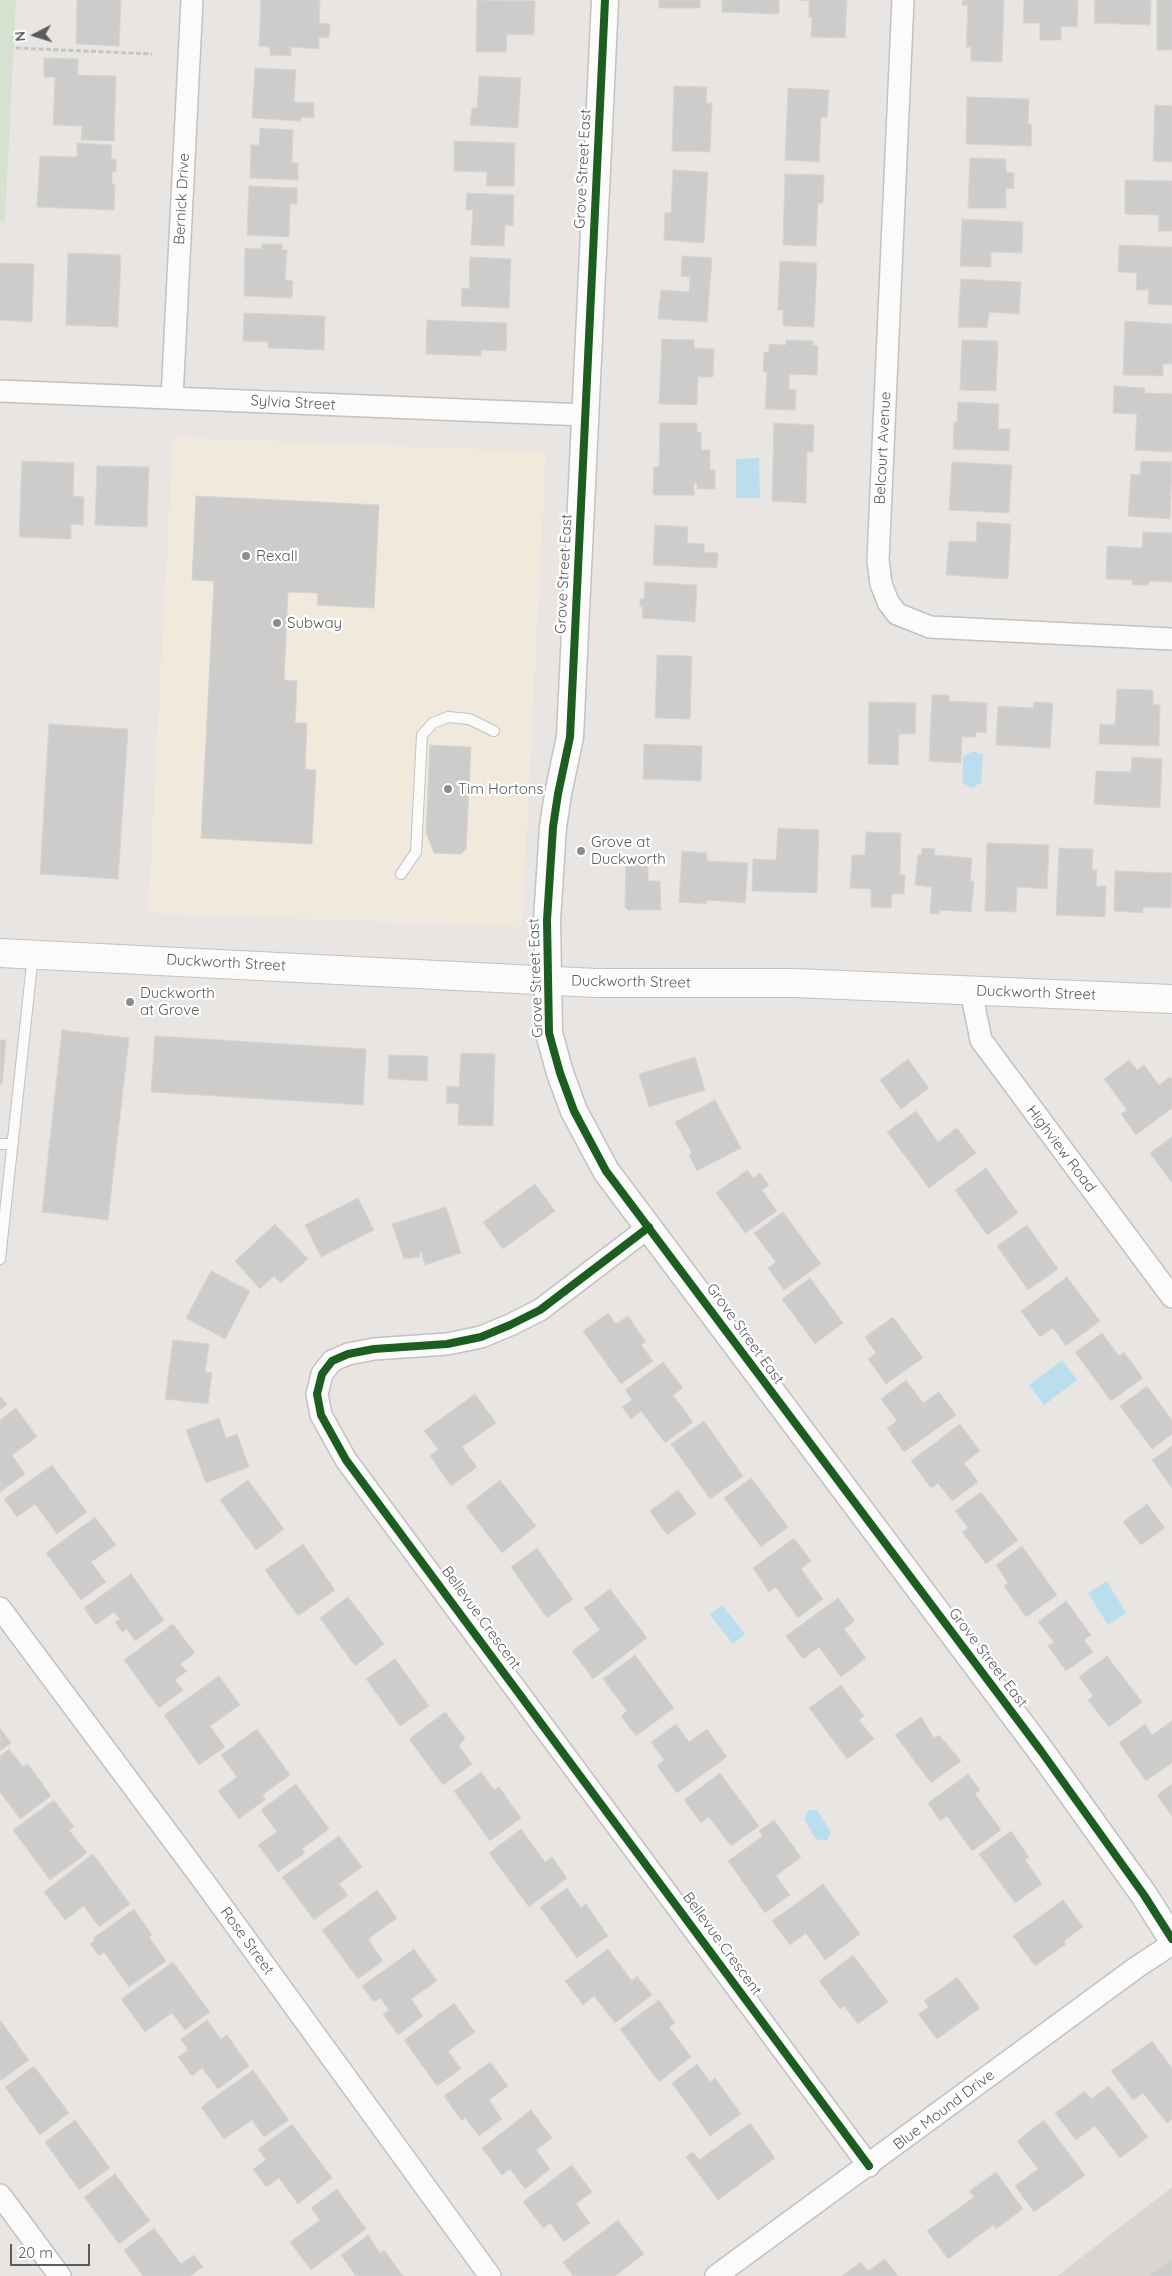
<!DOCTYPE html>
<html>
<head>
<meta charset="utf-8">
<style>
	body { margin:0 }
	#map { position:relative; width:1172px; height:2276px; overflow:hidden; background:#e8e5e2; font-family:Quicksand,sans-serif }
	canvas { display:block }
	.north { position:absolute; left:10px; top:10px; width:50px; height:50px; -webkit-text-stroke:4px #fff; paint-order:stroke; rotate:265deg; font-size:14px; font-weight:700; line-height:20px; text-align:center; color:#595c5f }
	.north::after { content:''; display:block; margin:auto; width:18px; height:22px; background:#595c5f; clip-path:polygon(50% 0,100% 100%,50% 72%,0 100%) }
	.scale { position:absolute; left:10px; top:2244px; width:80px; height:22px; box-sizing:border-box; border:2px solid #595c5f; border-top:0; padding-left:6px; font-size:15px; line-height:18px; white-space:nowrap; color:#595c5f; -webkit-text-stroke:4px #fff; paint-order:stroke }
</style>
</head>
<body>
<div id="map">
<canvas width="1172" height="2276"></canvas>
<div class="north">N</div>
<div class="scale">20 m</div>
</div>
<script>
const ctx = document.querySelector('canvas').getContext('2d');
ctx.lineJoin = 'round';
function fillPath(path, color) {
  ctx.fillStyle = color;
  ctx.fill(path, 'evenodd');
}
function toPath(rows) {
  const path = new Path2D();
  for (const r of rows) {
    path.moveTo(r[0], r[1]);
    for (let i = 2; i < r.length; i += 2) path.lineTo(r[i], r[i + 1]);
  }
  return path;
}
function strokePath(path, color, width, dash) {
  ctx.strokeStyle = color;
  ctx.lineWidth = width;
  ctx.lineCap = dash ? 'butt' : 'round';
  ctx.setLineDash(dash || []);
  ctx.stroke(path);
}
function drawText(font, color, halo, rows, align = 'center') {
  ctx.font = font + ' Quicksand,sans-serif';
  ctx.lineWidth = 4.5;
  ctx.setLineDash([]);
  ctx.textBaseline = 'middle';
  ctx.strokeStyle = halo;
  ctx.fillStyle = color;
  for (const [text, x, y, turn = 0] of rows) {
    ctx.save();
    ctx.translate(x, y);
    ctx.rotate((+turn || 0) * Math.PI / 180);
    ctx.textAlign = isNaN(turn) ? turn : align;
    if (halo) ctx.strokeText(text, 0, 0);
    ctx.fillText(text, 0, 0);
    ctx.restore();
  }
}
fillPath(toPath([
	[173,437,546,452,522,927,148,913]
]), '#f1e9db');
fillPath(toPath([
	[1172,2187,1172,2276,1057,2276]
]), '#d9d6d2');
fillPath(toPath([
	[0,0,16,0,5,221,0,221]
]), '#d4e2cf');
fillPath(toPath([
	[759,458,760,498,736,498,736,459],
	[973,751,983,755,981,783,971,788,962,782,963,757],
	[1062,1360,1077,1380,1044,1405,1029,1385],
	[1107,1581,1126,1613,1108,1625,1088,1593],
	[722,1605,745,1634,733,1644,710,1615],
	[809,1810,817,1810,831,1832,827,1841,816,1839,804,1819]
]), '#badeee');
const building = toPath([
	[77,0,121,0,119,46,76,44,77,0],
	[261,0,320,0,319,23,330,24,329,38,319,37,319,49,291,47,291,56,270,55,270,47,259,46,261,0],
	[477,0,535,1,534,35,507,34,506,52,476,52,477,0],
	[659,0,700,0,700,8,659,8,659,0],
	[722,0,779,0,779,14,722,12,722,0],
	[847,0,845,38,811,37,812,17,809,17,809,1,798,0,847,0],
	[963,0,1004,0,1002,62,971,61,971,47,966,47,968,5,962,5,963,0],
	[1024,0,1078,0,1077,27,1061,26,1061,40,1040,40,1040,23,1023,23,1024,0],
	[1095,0,1151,0,1150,25,1094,23,1095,0],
	[1157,0,1172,0,1172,50,1157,50,1157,0],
	[44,58,78,59,78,75,116,76,114,141,81,140,82,126,53,125,55,77,44,77,44,58],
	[255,68,296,70,294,102,314,103,314,118,301,117,301,121,252,118,255,68],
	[479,76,521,78,518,128,470,125,472,108,477,108,479,76],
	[674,86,707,87,706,103,712,103,710,152,672,151,674,86],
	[788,88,829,90,827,118,821,117,819,162,785,160,788,88],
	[967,97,1029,99,1028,124,1032,125,1031,146,966,144,967,97],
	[1155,105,1172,106,1172,162,1153,161,1155,105],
	[260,128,293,130,292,163,298,163,298,180,250,178,251,145,259,145,260,128],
	[454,141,515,143,514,186,486,186,487,172,454,171,454,141],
	[77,143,112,145,111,159,116,159,116,172,112,172,112,184,115,184,114,210,37,207,40,156,77,157,77,143],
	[970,158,1006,159,1006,172,1014,173,1014,189,1006,188,1006,208,968,208,970,158],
	[673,170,708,172,704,243,664,240,665,213,671,213,673,170],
	[785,174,824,175,823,203,818,203,816,246,783,245,785,174],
	[1125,180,1172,181,1172,231,1158,231,1159,215,1125,214,1125,180],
	[249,186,297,188,297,204,290,204,289,237,247,235,249,186],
	[467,193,514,195,513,226,505,225,504,246,471,245,473,210,466,210,467,193],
	[962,219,1023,222,1022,253,991,252,991,267,960,266,962,219],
	[262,244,282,244,282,250,287,250,285,280,293,281,292,298,244,296,245,248,262,249,262,244],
	[1119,245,1172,247,1172,305,1148,304,1149,290,1136,290,1137,273,1118,272,1119,245],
	[68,253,121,255,118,327,66,325,68,253],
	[682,256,712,258,707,322,658,319,661,290,689,292,690,277,681,276,682,256],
	[470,257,511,259,509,308,461,306,462,288,469,289,470,257],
	[780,261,817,263,814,327,783,326,783,310,778,310,780,261],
	[0,263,34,264,32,322,0,320,0,263],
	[961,279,1021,282,1019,314,989,312,987,328,958,327,961,279],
	[244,313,325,316,324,350,268,348,268,342,243,341,244,313],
	[427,320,507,323,506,351,481,350,481,356,426,354,427,320],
	[1125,321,1172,324,1172,364,1163,364,1163,376,1123,375,1125,321],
	[662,339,694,340,694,348,714,349,713,377,698,377,697,405,659,404,662,339],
	[786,340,813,341,813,345,818,346,817,375,789,374,789,389,796,390,795,410,765,409,767,372,763,372,764,352,769,352,769,344,786,345,786,340],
	[962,340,998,341,996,391,960,390,962,340],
	[1114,386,1145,388,1144,393,1172,394,1172,452,1135,450,1137,414,1113,413,1114,386],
	[958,402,999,404,998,429,1010,429,1009,451,953,449,954,422,957,422,958,402],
	[660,423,697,423,697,433,701,432,701,450,710,450,710,470,715,470,715,489,697,489,697,483,694,483,694,495,653,495,654,467,659,467,660,423],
	[774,423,814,425,813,452,807,452,806,503,772,501,774,423],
	[22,461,74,463,73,496,84,497,83,525,71,524,71,539,19,537,22,461],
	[1141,461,1172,462,1170,519,1128,516,1131,474,1140,475,1141,461],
	[952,462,1012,465,1009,513,949,510,952,462],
	[97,466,149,467,147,527,95,525,97,466],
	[196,496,379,505,374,608,317,605,318,593,288,592,284,680,297,681,295,723,307,723,305,769,316,770,312,844,201,838,214,581,192,580,196,496],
	[977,522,1011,524,1008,579,946,575,949,541,976,542,977,522],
	[655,525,688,527,687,543,704,544,704,552,718,553,717,568,653,565,655,525],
	[1143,532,1172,533,1172,582,1150,581,1149,585,1132,585,1132,580,1106,579,1107,546,1142,548,1143,532],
	[645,582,697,585,695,622,642,618,643,607,640,607,640,599,644,599,645,582],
	[657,655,692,656,690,719,655,718,657,655],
	[1117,689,1153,690,1153,704,1160,705,1159,746,1099,744,1100,724,1115,725,1117,689],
	[932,695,949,695,949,701,987,703,986,733,976,732,975,737,962,737,961,763,929,761,932,695],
	[869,702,916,703,915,734,899,734,898,765,868,764,869,702],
	[1034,702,1053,703,1050,748,996,745,998,706,1033,708,1034,702],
	[49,724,128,729,118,879,40,874,49,724],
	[644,744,702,746,701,781,643,779,644,744],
	[430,745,471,747,466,849,461,854,434,853,426,832,430,745],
	[1132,757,1162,759,1160,808,1094,804,1096,771,1131,772,1132,757],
	[778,828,819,830,817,893,752,891,753,859,776,860,778,828],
	[866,832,901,833,900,875,905,875,904,894,892,894,891,908,871,907,871,889,850,888,852,855,865,855,866,832],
	[987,843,1049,845,1047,889,1017,887,1016,912,985,911,987,843],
	[922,848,935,849,934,855,972,858,970,881,974,881,971,912,939,910,939,914,930,913,932,887,915,885,918,855,921,855,922,848],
	[1059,848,1093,849,1092,870,1097,870,1096,886,1106,886,1105,917,1056,915,1059,848],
	[682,851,707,853,707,861,748,863,745,903,707,900,706,904,679,902,682,851],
	[626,857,648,857,648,881,660,881,661,910,628,910,625,907,626,857],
	[1115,871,1172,873,1171,908,1143,907,1143,913,1114,911,1115,871],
	[62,1030,129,1038,108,1220,42,1212,62,1030],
	[155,1036,366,1049,363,1105,151,1092,155,1036],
	[0,1040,6,1040,2,1085,0,1084,0,1040],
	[461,1053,495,1054,493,1126,458,1125,459,1104,446,1103,447,1086,459,1087,461,1053],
	[389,1055,428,1056,427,1081,388,1079,389,1055],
	[695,1057,705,1090,649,1107,639,1074,695,1057],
	[908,1059,929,1088,901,1109,880,1080,908,1059],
	[1129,1060,1137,1070,1144,1065,1159,1085,1170,1077,1172,1079,1172,1108,1136,1135,1121,1114,1127,1110,1104,1079,1129,1060],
	[715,1100,741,1148,697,1171,689,1155,692,1153,675,1122,715,1100],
	[916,1111,938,1142,957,1128,976,1153,929,1188,887,1132,916,1111],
	[1172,1137,1172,1183,1150,1153,1172,1137],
	[986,1168,1018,1213,987,1235,955,1190,986,1168],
	[747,1170,754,1178,760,1173,769,1185,762,1190,777,1211,745,1233,716,1193,747,1170],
	[535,1184,555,1211,503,1249,483,1222,535,1184],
	[358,1198,374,1230,321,1257,305,1225,358,1198],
	[446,1207,461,1253,425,1265,421,1252,419,1253,420,1257,404,1259,392,1224,446,1207],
	[783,1212,821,1264,784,1290,768,1268,776,1262,754,1233,783,1212],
	[275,1224,308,1259,281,1283,274,1276,260,1289,235,1261,275,1224],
	[1027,1225,1058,1269,1028,1290,997,1246,1027,1225],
	[211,1271,250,1291,225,1339,186,1318,211,1271],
	[1067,1277,1100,1321,1066,1346,1053,1328,1040,1337,1021,1311,1067,1277],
	[810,1278,843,1323,815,1344,782,1299,810,1278],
	[608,1313,616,1324,628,1316,646,1342,641,1345,653,1361,621,1384,583,1331,608,1313],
	[893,1317,923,1358,886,1384,868,1359,876,1353,865,1337,893,1317],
	[1102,1333,1119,1356,1124,1352,1143,1378,1111,1401,1075,1352,1102,1333],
	[173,1340,209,1344,205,1372,212,1373,208,1404,165,1399,173,1340],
	[663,1362,683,1388,673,1395,693,1422,665,1443,641,1411,631,1419,622,1407,632,1400,625,1390,663,1362],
	[906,1380,923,1403,939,1392,956,1415,904,1452,887,1428,897,1421,881,1399,906,1380],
	[1147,1386,1172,1420,1172,1434,1152,1449,1120,1406,1147,1386],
	[475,1394,496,1423,462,1447,477,1467,451,1486,430,1456,438,1449,424,1431,475,1394],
	[0,1396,7,1405,0,1410,0,1396],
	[16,1408,37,1437,12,1455,25,1474,0,1492,0,1420,16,1408],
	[219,1418,226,1438,237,1434,249,1467,206,1483,186,1430,219,1418],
	[704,1421,743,1476,710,1499,671,1444,704,1421],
	[960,1424,980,1451,964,1463,978,1482,952,1501,938,1483,931,1488,911,1461,960,1424],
	[1172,1446,1172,1488,1152,1460,1172,1446],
	[52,1465,87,1512,57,1534,35,1504,17,1517,4,1499,52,1465],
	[751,1478,788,1527,761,1547,724,1498,751,1478],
	[248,1480,284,1529,256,1550,220,1500,248,1480],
	[500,1480,536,1526,502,1553,466,1507,500,1480],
	[678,1490,696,1514,667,1535,650,1511,678,1490],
	[981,1492,1018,1540,986,1564,962,1532,968,1528,955,1511,981,1492],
	[1147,1504,1165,1528,1141,1545,1123,1522,1147,1504],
	[95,1517,116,1545,91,1562,106,1582,81,1600,46,1553,95,1517],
	[794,1538,811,1561,801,1569,823,1599,798,1618,776,1587,769,1592,753,1568,794,1538],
	[303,1544,335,1590,298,1616,265,1570,303,1544],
	[1022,1546,1057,1595,1026,1617,1004,1586,1008,1583,996,1565,1022,1546],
	[537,1548,573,1599,547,1618,511,1567,537,1548],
	[131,1574,164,1620,135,1641,127,1629,122,1632,115,1622,120,1619,114,1612,96,1625,84,1608,131,1574],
	[610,1589,647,1638,593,1679,572,1651,600,1630,584,1608,610,1589],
	[348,1597,384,1644,355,1666,320,1618,348,1597],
	[838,1598,855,1621,844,1629,866,1658,841,1677,819,1647,803,1659,786,1636,838,1598],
	[1066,1601,1091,1635,1084,1640,1093,1652,1066,1671,1048,1646,1054,1642,1038,1622,1066,1601],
	[173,1624,195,1653,180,1664,187,1671,175,1680,183,1690,159,1708,124,1660,173,1624],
	[635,1655,674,1708,636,1736,621,1716,627,1711,603,1679,635,1655],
	[1107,1656,1142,1702,1109,1727,1088,1700,1093,1696,1079,1677,1107,1656],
	[395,1659,429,1706,400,1726,366,1679,395,1659],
	[219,1676,240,1705,210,1726,225,1747,199,1765,164,1715,219,1676],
	[841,1685,864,1716,859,1720,874,1739,847,1759,809,1708,841,1685],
	[445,1712,465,1738,459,1746,472,1764,443,1785,409,1739,445,1712],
	[921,1717,934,1738,939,1735,961,1761,931,1783,895,1735,921,1717],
	[1172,1721,1172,1763,1146,1781,1119,1743,1145,1724,1152,1735,1172,1721],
	[676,1724,689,1742,707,1729,727,1757,677,1793,657,1766,664,1760,651,1742,676,1724],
	[0,1728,11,1743,0,1751,0,1728],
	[257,1729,290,1775,262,1795,266,1799,239,1819,218,1791,237,1777,221,1755,257,1729],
	[9,1749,23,1767,28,1764,51,1796,20,1819,0,1792,0,1756,9,1749],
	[481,1772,494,1790,499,1787,521,1818,490,1841,454,1791,481,1772],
	[720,1773,759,1826,731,1846,709,1817,701,1823,684,1800,720,1773],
	[968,1774,980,1790,975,1794,1001,1830,972,1851,947,1816,940,1821,928,1803,968,1774],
	[296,1784,329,1829,302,1849,305,1853,278,1872,258,1845,277,1832,261,1810,296,1784],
	[1172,1784,1172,1816,1157,1795,1172,1784],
	[54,1800,74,1827,69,1830,87,1853,50,1880,13,1830,54,1800],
	[774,1820,801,1857,776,1876,790,1895,765,1913,728,1861,763,1836,759,1831,774,1820],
	[521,1829,545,1862,552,1857,567,1878,529,1907,489,1853,521,1829],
	[1011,1831,1029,1857,1025,1860,1042,1884,1015,1903,979,1854,1011,1831],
	[339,1836,362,1867,339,1884,348,1895,314,1920,282,1877,339,1836],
	[93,1854,130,1904,99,1927,84,1906,65,1920,44,1892,93,1854],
	[823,1884,860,1934,825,1960,806,1933,790,1945,772,1921,823,1884],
	[567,1888,581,1908,586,1904,608,1936,577,1958,540,1907,567,1888],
	[377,1890,397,1918,368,1939,383,1961,358,1979,322,1930,377,1890],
	[1063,1900,1083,1927,1064,1941,1066,1944,1035,1966,1013,1936,1063,1900],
	[134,1909,152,1935,149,1937,166,1961,129,1987,104,1952,99,1956,90,1944,95,1940,93,1938,134,1909],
	[414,1949,437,1981,411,1999,423,2016,398,2035,383,2014,389,2010,380,1998,374,2002,362,1986,414,1949],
	[608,1949,632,1981,637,1976,652,1995,615,2023,594,1996,583,2005,565,1981,608,1949],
	[853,1955,888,2002,858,2024,844,2006,840,2009,819,1981,853,1955],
	[173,1962,210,2012,185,2030,172,2013,145,2032,121,1999,173,1962],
	[957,1977,980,2008,937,2039,918,2014,929,2007,924,2001,957,1977],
	[659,2000,675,2023,669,2027,691,2057,659,2082,620,2029,659,2000],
	[454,2003,475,2032,448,2051,461,2069,437,2086,404,2040,454,2003],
	[0,2020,29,2060,0,2081,0,2020],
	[207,2020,221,2039,227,2035,249,2066,218,2089,202,2068,192,2076,178,2057,188,2050,181,2039,207,2020],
	[1152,2041,1172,2068,1172,2119,1167,2123,1143,2093,1133,2100,1111,2071,1152,2041],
	[490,2062,508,2086,489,2100,502,2119,479,2136,465,2118,462,2121,444,2096,490,2062],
	[697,2064,710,2082,715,2078,741,2114,710,2136,672,2083,697,2064],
	[34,2066,69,2113,40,2135,5,2087,34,2066],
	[253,2070,289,2120,264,2137,252,2120,224,2139,201,2107,253,2070],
	[1109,2086,1148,2137,1120,2158,1095,2126,1076,2140,1055,2113,1085,2091,1091,2099,1109,2086],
	[531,2110,552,2138,536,2150,550,2169,525,2189,510,2169,502,2175,482,2148,531,2110],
	[75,2120,110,2168,79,2190,45,2142,75,2120],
	[1044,2120,1085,2175,1034,2212,1015,2186,1038,2169,1017,2141,1044,2120],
	[750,2123,775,2158,718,2200,686,2157,693,2152,699,2160,750,2123],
	[292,2124,332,2178,298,2204,279,2178,266,2187,253,2169,266,2160,258,2149,292,2124],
	[572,2165,592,2192,576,2204,590,2223,564,2242,550,2223,543,2228,523,2202,572,2165],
	[996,2172,1023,2209,996,2229,993,2225,948,2259,927,2231,974,2197,969,2191,996,2172],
	[115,2174,150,2221,119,2244,84,2197,115,2174],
	[337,2189,366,2229,311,2270,290,2242,320,2220,311,2208,337,2189],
	[618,2220,644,2254,615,2276,573,2276,563,2262,618,2220],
	[154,2228,181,2264,194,2255,203,2267,190,2276,143,2276,124,2250,154,2228],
	[368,2235,380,2253,384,2250,403,2276,356,2276,341,2255,368,2235],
	[885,2259,898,2276,842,2276,861,2262,868,2271,885,2259],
	[1172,2259,1172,2276,1149,2276,1172,2259]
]);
fillPath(building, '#cecccb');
strokePath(building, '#d6d4d2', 1);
const service = toPath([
	[401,874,416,852,422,735,433,723,448,717,469,719,494,731],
	[0,1144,13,1144],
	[0,1259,33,955]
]);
const minor = toPath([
	[903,0,878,560,881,584,888,602,897,614,930,627,1172,639],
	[0,391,585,415],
	[172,398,192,0],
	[971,991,981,1040,1172,1297],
	[649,1227,540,1310,510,1325,481,1337,447,1344,374,1349,348,1354,332,1361,322,1374,317,1394,321,1415,346,1460,869,2166],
	[0,1608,205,1883,490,2276],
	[0,2195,60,2276],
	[716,2276,1137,1967,1172,1944]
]);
const tertiary = toPath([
	[605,0,570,737,558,794,553,827,547,920,549,1033,560,1073,574,1111,606,1171,1041,1751,1144,1895,1172,1939]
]);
const secondary = toPath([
	[0,953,596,983,795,983,1172,999]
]);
strokePath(service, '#c2c2c2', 12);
strokePath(minor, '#c2c2c2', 24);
strokePath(tertiary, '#c2c2c2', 29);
strokePath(secondary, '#c2c2c2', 30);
strokePath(toPath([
	[16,48,152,54]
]), '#c2c6c4', 3, [5, 2.5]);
strokePath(service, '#fcfbfb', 10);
strokePath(minor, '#fcfbfb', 21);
strokePath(tertiary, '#fcfbfb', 26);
strokePath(secondary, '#fcfbfb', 28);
strokePath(toPath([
	[605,0,570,737,558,794,553,827,547,920,549,1033,560,1073,574,1111,606,1171,1041,1751,1144,1895,1172,1939],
	[649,1227,540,1310,510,1325,481,1337,447,1344,374,1349,348,1354,332,1361,322,1374,317,1394,321,1415,346,1460,869,2166]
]), '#1b5e20', 8);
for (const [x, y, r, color] of [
	[246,556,5,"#8b8c8d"],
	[277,623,5,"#8b8c8d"],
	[448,789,5,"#8b8c8d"],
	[581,851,5,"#8b8c8d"],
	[130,1002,5,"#8b8c8d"]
]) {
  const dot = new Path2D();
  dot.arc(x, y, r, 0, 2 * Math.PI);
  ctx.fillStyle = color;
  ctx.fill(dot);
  strokePath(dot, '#fff', 2);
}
drawText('15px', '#595c5f', '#fff', [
	["Grove Street East",583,169,-87],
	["Bernick Drive",182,199,-87],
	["Sylvia Street",293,403,3],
	["Belcourt Avenue",883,448,-87],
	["Grove Street East",564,574,-87],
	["Duckworth Street",226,963,3],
	["Grove Street East",536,978,-92],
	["Duckworth Street",631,982,1],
	["Duckworth Street",1036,993,2],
	["Highview Road",1061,1149,53],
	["Grove Street East",745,1334,54],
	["Bellevue Crescent",481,1618,54],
	["Grove Street East",988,1658,53],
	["Rose Street",247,1941,54],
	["Bellevue Crescent",722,1944,54],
	["Blue Mound Drive",944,2110,-37]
]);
drawText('15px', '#595c5f', '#fff', [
	["Rexall",256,556],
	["Subway",287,623],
	["Tim Hortons",458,789],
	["Grove at",591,842],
	["Duckworth",591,859],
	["Duckworth",140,993],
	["at Grove",140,1010]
], 'left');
</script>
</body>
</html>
